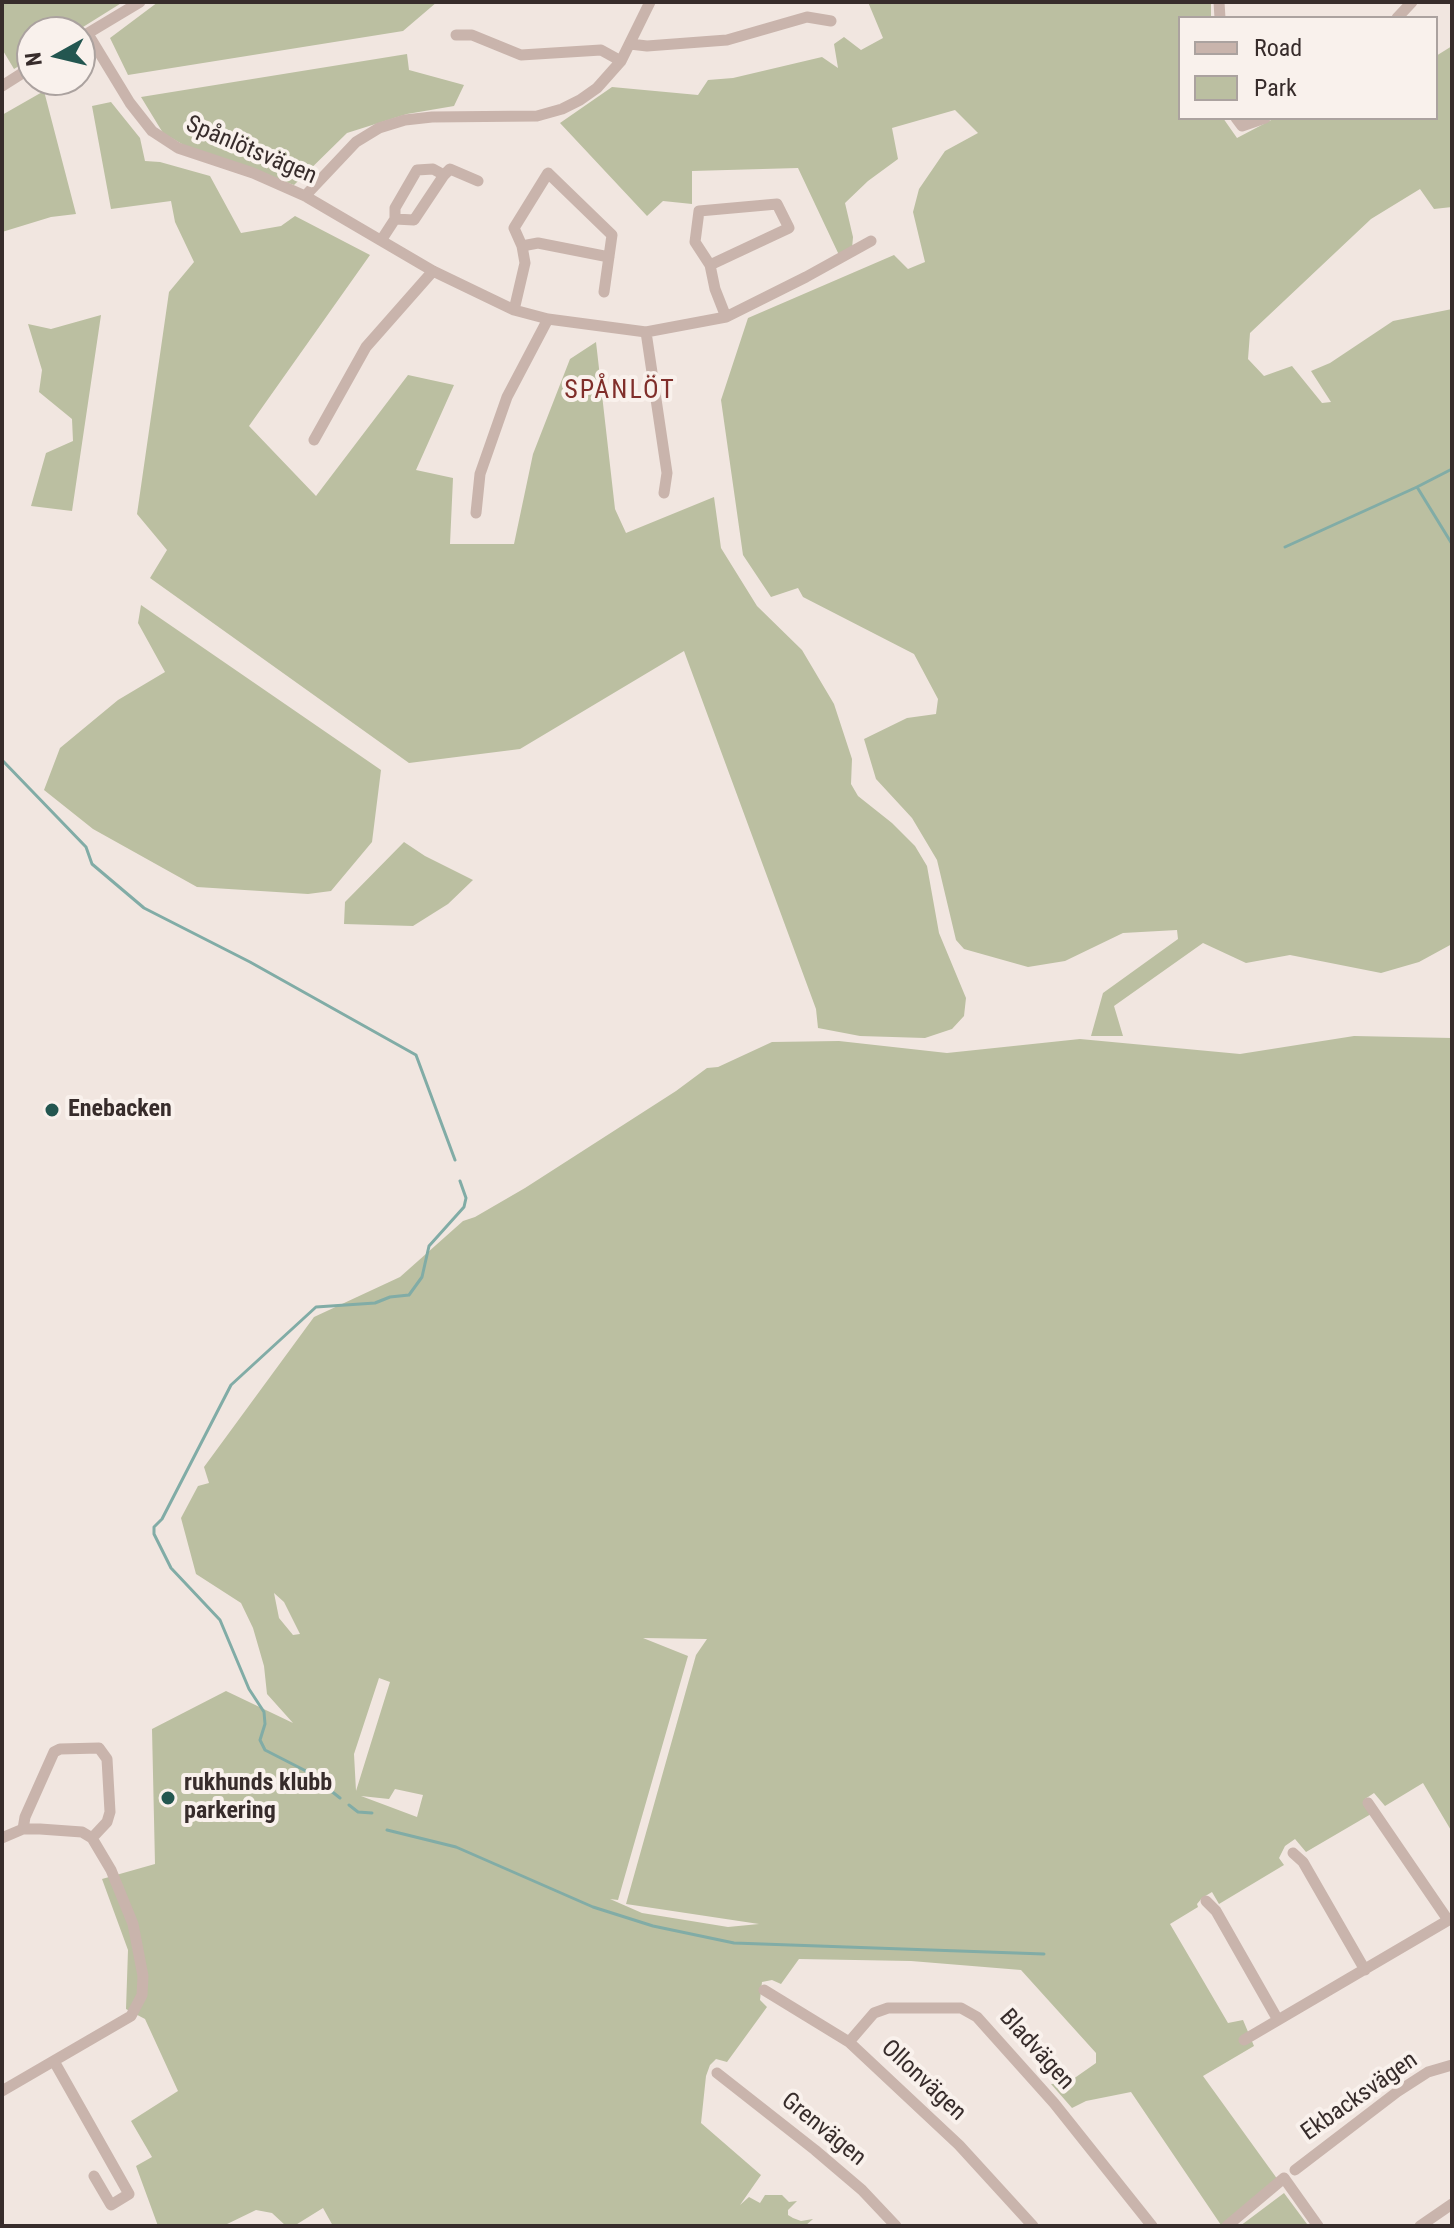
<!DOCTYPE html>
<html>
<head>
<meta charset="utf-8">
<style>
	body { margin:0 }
	#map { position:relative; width:1454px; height:2228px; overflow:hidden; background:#f1e6e0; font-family:"Roboto Condensed",sans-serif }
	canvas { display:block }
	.frame { position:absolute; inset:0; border:4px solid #372c2b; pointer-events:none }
	.legend { position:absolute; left:1178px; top:16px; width:260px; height:104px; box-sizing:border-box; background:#f9f1ec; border:2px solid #aba29f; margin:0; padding:10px 14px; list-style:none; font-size:24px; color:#372c2b }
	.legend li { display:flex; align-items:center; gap:16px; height:40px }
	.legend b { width:40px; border:2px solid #aba29f }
	.north { position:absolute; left:16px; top:16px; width:80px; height:80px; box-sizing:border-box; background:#f9f1ec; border:2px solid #aba29f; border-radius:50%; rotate:262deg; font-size:22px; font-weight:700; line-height:32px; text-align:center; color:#372c2b }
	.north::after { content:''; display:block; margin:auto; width:28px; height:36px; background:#235650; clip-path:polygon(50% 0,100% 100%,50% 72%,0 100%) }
</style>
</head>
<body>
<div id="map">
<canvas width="1454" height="2228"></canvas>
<div class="frame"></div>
<ul class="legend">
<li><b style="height:10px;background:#c9b4ac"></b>Road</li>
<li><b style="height:22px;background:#bbbfa1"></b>Park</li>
</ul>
<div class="north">N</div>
</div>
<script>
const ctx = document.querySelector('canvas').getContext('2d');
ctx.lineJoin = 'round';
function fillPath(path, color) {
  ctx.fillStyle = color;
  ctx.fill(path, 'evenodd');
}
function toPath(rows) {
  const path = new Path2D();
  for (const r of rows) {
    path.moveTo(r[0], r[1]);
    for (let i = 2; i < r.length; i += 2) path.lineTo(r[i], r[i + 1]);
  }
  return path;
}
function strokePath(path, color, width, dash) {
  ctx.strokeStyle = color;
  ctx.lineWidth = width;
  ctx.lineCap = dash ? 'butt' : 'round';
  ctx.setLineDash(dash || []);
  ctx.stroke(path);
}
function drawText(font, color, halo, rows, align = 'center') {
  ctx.font = font + ' "Roboto Condensed",sans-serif';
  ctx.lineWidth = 8;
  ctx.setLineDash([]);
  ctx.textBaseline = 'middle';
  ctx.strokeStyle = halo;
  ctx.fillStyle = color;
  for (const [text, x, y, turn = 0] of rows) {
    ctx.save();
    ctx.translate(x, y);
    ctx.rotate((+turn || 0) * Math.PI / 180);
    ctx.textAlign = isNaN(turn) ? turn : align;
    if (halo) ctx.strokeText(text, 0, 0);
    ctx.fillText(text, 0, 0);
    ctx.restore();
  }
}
fillPath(toPath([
	[2,2,123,2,75,32,32,32,32,58,14,69,2,49],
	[158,2,437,2,403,31,128,75,110,38],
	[868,2,1211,2,1211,18,1180,18,1180,118,1223,118,1237,138,1275,118,1436,118,1436,56,1452,46,1452,207,1434,209,1420,189,1371,219,1250,333,1248,359,1264,376,1292,366,1322,403,1331,402,1311,371,1330,363,1393,321,1452,309,1452,944,1419,962,1381,973,1290,955,1246,963,1203,943,1114,1006,1123,1036,1091,1036,1103,993,1178,939,1177,930,1123,933,1065,961,1028,967,964,949,956,940,937,860,912,818,876,779,864,739,907,718,936,714,938,699,914,654,803,597,798,588,771,597,743,555,721,400,748,318,894,255,908,269,925,262,913,212,919,189,945,151,978,133,955,110,892,128,898,159,868,181,845,203,853,237,852,249,839,255,798,168,692,171,692,204,663,201,647,216,560,123,612,87,698,95,708,80,733,78,822,57,838,68,834,44,844,37,861,50,883,38],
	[407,54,409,70,464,85,454,106,407,114,347,133,294,185,187,147,163,133,141,97],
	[44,91,76,214,51,217,2,232,2,115],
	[111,102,140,138,145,161,160,162,210,176,241,233,281,226,295,216,370,255,249,426,316,496,408,375,454,385,416,470,453,478,450,544,514,544,533,454,570,359,596,342,615,509,626,533,714,497,721,548,757,606,802,650,834,704,852,759,851,784,858,796,892,823,915,846,927,866,939,933,966,998,964,1016,952,1029,925,1038,860,1036,818,1028,816,1009,684,651,520,749,409,763,150,578,167,550,137,514,169,292,194,262,175,222,171,201,111,209,92,106],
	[101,315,72,511,31,506,46,453,73,441,72,419,39,392,42,370,28,324,51,329],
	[141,605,381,770,372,842,331,891,308,894,197,887,93,829,44,790,60,748,118,700,165,672,138,623],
	[404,842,425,856,473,880,448,904,413,926,344,924,345,902],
	[1354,1036,1452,1038,1452,1832,1423,1783,1385,1806,1374,1793,1365,1799,1371,1814,1306,1852,1295,1839,1285,1846,1279,1858,1284,1865,1219,1904,1212,1892,1202,1898,1197,1904,1198,1907,1170,1924,1228,2023,1243,2020,1254,2046,1203,2076,1278,2180,1221,2225,1131,2092,1086,2101,1072,2108,1051,2084,1066,2084,1096,2063,1096,2053,1021,1970,911,1961,799,1959,781,1984,772,1980,762,1982,760,2000,767,2007,727,2062,716,2059,710,2065,706,2076,701,2123,761,2175,740,2205,749,2197,760,2203,765,2195,782,2195,789,2202,797,2201,788,2210,788,2215,793,2218,801,2221,813,2219,805,2226,333,2226,323,2208,294,2226,286,2226,272,2213,256,2210,223,2226,158,2226,136,2166,152,2157,131,2121,178,2091,145,2019,126,2009,128,1950,102,1879,155,1864,152,1729,226,1691,293,1723,267,1694,264,1666,253,1628,241,1603,196,1574,181,1518,198,1486,209,1483,204,1467,314,1317,400,1277,463,1221,475,1217,525,1188,676,1091,707,1068,718,1067,772,1042,839,1041,947,1053,1080,1039,1240,1054],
	[274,1593,284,1602,300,1634,293,1635,279,1618],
	[643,1638,707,1639,696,1655,626,1904,759,1924,728,1927,642,1913,610,1899,618,1900,688,1656],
	[379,1678,390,1682,356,1791,354,1754],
	[395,1789,423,1795,417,1817,361,1796,389,1799],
	[1284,2193,1307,2224,1305,2226,1240,2226]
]), '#bbbfa1');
strokePath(toPath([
	[1417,487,1452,469],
	[1285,547,1417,487,1452,544],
	[2,760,86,847,92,864,144,908,250,962,416,1055,455,1160],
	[340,1798,306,1771,265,1750,260,1740,265,1724,264,1712,249,1689,220,1620,171,1568,154,1534,154,1527,162,1519,231,1385,316,1307,375,1303,390,1297,409,1295,422,1277,429,1246,464,1207,466,1198,460,1181],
	[349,1805,358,1812,372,1813],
	[387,1830,456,1847,593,1907,653,1926,734,1943,1044,1954]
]), '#81aca6', 3);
strokePath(toPath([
	[1219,2,1220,18],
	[1397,18,1412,2],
	[88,34,130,103,152,131,178,148,253,173,305,196,433,271,514,310,548,319,646,332,726,317,806,277,871,241],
	[456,35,472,35,521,55,601,50,621,61],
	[80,38,140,2],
	[630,44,647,46,727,40,807,17,831,21],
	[2,86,32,67],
	[1236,118,1242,126,1265,118],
	[444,175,450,169,478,181],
	[305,196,356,142,379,128,405,120,432,117,537,116,562,109,580,100,597,88,621,61,650,2],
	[382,239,395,219,414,220,444,175,433,169,417,170,395,208,395,219],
	[522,246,538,243,609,257],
	[710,265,789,228,777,204,699,211,695,242,710,265,715,289,726,317],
	[514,310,525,263,522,246,514,228,548,173,612,235,604,292],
	[646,332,667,473,664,493],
	[314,440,366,347,433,271],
	[476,513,480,474,507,397,548,319],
	[1368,1803,1448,1920],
	[23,1829,25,1817,54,1752,60,1749,99,1748,107,1759,110,1812,107,1822,92,1838],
	[2,1838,23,1829,40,1829,82,1832,92,1838,111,1870,133,1924,143,1976,142,1995,131,2016,2,2091],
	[1293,1853,1303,1862,1365,1970],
	[1206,1901,1216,1911,1278,2020],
	[764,1990,849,2042,959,2145,1033,2226],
	[1244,2040,1452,1918],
	[849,2042,874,2013,888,2008,961,2008,977,2017,1054,2103,1152,2226],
	[55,2063,129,2194,111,2205,94,2176],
	[717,2073,815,2150,862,2190,896,2226],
	[1295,2170,1397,2092,1428,2072,1452,2065],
	[1227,2226,1284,2178,1318,2226],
	[1420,2226,1452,2204]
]), '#c9b4ac', 11);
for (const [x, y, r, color] of [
	[52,1110,8,"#235650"],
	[168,1798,8,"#235650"]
]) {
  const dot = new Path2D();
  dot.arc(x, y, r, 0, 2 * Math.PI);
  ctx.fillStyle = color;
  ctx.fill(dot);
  strokePath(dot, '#f9f1ec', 3);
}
drawText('24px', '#372c2b', '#f9f1ec', [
	["Spånlötsvägen",251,151,23],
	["Bladvägen",1036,2050,48],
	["Ollonvägen",923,2081,43],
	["Ekbacksvägen",1360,2097,-35],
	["Grenvägen",823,2130,39]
]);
drawText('bold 24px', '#372c2b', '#f9f1ec', [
	["Enebacken",68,1110],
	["rukhunds klubb",184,1784],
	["parkering",184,1812]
], 'left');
ctx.letterSpacing = '2px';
drawText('26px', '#802e2a', '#f9f1ec', [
	["SPÅNLÖT",620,391]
]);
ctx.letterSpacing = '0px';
</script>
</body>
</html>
